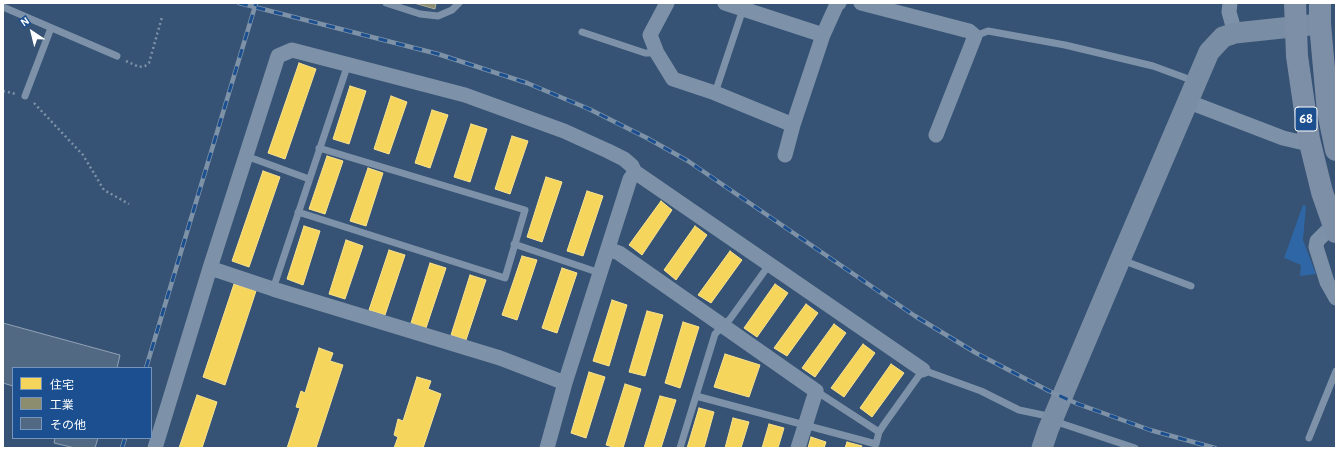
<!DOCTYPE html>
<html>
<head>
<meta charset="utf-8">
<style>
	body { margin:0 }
	#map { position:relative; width:1339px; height:451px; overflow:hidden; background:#365274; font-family:"Alegreya Sans","Noto Sans JP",sans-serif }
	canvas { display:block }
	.frame { position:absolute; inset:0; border:4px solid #fff; pointer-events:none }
	.legend { position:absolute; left:12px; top:367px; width:140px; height:72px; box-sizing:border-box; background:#1b4f8f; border:1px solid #7695bc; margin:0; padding:5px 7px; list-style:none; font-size:12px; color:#fff }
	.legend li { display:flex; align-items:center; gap:8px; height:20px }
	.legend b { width:20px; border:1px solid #7695bc }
	.north { position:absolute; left:12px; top:12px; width:40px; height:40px; -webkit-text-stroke:3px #1b4f8f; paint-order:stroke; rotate:325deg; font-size:11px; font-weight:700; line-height:16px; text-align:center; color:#fff }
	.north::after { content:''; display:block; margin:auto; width:14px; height:18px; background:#fff; clip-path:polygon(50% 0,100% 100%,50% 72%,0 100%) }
</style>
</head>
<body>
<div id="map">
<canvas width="1339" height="451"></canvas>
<div class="frame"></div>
<ul class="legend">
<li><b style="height:11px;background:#f6d55c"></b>住宅</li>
<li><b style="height:11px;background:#8c8c6e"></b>工業</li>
<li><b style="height:11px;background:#526984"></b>その他</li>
</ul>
<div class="north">N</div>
</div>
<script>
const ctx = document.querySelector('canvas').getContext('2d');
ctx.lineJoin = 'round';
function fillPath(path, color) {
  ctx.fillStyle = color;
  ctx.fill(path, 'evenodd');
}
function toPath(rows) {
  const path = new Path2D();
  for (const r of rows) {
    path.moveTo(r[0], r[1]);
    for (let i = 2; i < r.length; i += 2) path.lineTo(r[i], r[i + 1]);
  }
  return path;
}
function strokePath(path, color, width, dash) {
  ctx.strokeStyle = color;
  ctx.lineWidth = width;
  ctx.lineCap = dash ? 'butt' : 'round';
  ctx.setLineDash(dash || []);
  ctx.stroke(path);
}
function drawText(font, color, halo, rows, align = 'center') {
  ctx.font = font + ' "Alegreya Sans",sans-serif';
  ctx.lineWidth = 4;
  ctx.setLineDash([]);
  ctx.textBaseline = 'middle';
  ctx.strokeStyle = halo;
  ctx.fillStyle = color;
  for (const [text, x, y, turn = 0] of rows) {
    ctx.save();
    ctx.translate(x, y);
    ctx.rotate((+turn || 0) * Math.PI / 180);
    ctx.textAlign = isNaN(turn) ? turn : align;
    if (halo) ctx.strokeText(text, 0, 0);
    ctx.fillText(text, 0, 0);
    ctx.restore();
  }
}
fillPath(toPath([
	[1303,205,1306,206,1303,240,1316,274,1300,276,1301,265,1284,258]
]), '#2f66a5');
const homes = toPath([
	[299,63,316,69,285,159,268,153,299,63],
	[350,86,366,91,349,144,333,139,350,86],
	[391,96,407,102,389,154,374,149,391,96],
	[432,110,448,115,430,168,415,163,432,110],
	[471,124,487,129,470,182,454,177,471,124],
	[512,136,528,141,510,194,495,189,512,136],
	[327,156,343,161,325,214,309,209,327,156],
	[368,168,383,173,366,226,350,221,368,168],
	[263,171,280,177,249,267,232,261,263,171],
	[546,177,562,182,542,242,527,237,546,177],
	[587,191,603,196,583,256,567,251,587,191],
	[661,201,672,210,642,255,629,245,661,201],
	[304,226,320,231,303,285,287,279,304,226],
	[695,226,707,235,676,280,664,270,695,226],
	[346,240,363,246,345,299,329,294,346,240],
	[389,250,405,255,385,315,369,310,389,250],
	[730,251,742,260,711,303,698,295,730,251],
	[522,256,537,260,517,320,502,315,522,256],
	[430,263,446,268,426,328,411,323,430,263],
	[562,268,577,273,557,333,542,328,562,268],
	[470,275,486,280,466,340,451,335,470,275],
	[234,284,256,291,225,385,203,377,234,284],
	[775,284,788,293,757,337,744,328,775,284],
	[612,300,627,305,609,366,593,361,612,300],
	[806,304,818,313,787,356,774,348,806,304],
	[647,311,663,315,645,376,629,372,647,311],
	[683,322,699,327,680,388,665,383,683,322],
	[834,324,846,333,815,377,802,368,834,324],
	[863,344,875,353,844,397,831,388,863,344],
	[319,348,333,353,330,361,343,365,316,448,287,448,300,408,296,407,301,391,305,393,319,348],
	[725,354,760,365,749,397,714,387,725,354],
	[891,364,904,373,872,417,860,408,891,364],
	[589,372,605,377,586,438,571,433,589,372],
	[417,377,431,381,428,389,441,394,423,448,394,448,398,437,394,435,398,419,403,421,417,377],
	[625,384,641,389,623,448,616,448,606,445,625,384],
	[197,395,217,402,202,448,179,448,197,395],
	[660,396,676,400,661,448,644,448,660,396],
	[699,408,714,412,704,448,687,448,699,408],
	[733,418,749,422,741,448,725,448,733,418],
	[769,424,784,428,778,448,762,448,769,424],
	[811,437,826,442,824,448,808,448,811,437],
	[847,442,862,446,861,448,845,448,847,442]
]);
fillPath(homes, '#f6d55c');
strokePath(homes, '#f9e28d', 1);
const industry = toPath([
	[414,3,436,3,435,9,414,3]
]);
fillPath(industry, '#8c8c6e');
strokePath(industry, '#aeae9a', 1);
const building = toPath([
	[3,323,120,355,117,368,13,368,13,386,3,383,3,323],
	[55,438,98,438,95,448,75,448,54,443,55,438]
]);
fillPath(building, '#526984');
strokePath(building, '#92a2b6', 1);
strokePath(toPath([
	[126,61,139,67,145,66,149,63,162,17],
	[3,91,16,94],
	[34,103,83,155,104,190,129,204]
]), '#7d92a8', 2.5, [2, 3]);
strokePath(toPath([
	[386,3,420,14,438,16,452,10,459,3],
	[3,7,117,56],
	[582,32,645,53,657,53],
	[975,36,988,31,1065,45,1153,66,1194,81],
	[715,93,743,9],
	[25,96,51,28],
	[246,156,309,179],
	[298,212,505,278,525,210,319,148],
	[514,244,600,273],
	[1122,260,1191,286],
	[273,289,348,64],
	[816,391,879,432],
	[696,396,876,444,879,432,885,423,923,370,981,391,1019,410,1043,415,1063,424,1135,448],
	[1309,438,1336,371],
	[680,448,715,334,730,319,769,265]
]), '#7d92a8', 7);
strokePath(toPath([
	[667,3,650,35,657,53,673,79,715,93,793,125],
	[725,3,823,35,837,4,839,3],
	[861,3,969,31,975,36,936,135],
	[1230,3,1229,12,1235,33],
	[1186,102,1197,105,1283,138,1300,142,1309,139],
	[785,155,793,125,823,35],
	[1333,225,1317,241,1316,247,1327,282,1336,298],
	[608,249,619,253,816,391,798,448],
	[210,268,273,289,500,358,565,383],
	[155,448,210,268,278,56,292,50,465,95,564,131,608,151,624,159,632,166,635,172,923,370],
	[547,448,565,383,600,273,630,179,635,172]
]), '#7d92a8', 15);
strokePath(toPath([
	[1042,448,1048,430,1120,260,1209,52,1223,37,1235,33,1320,24]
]), '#798da4', 21);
strokePath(toPath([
	[1295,3,1297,56,1309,139,1322,192,1336,232],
	[1320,3,1320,24,1328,112,1336,150]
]), '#7d8ea7', 22);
const rail = toPath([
	[239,3,438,54,527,83,589,109,647,138,688,161,915,316,976,353,1049,391,1078,404,1150,430,1215,448],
	[146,368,256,3],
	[122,448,125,438]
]);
strokePath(rail, '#7e92a7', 4.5);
strokePath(rail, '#1b4f8f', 3, [9]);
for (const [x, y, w] of [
	[1306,119,22]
]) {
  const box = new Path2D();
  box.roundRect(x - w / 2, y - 12, w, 24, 3);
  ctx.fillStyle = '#1b4f8f';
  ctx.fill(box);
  strokePath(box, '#fff', 1);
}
drawText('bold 14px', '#fff', null, [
	["68",1306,119]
]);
</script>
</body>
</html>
